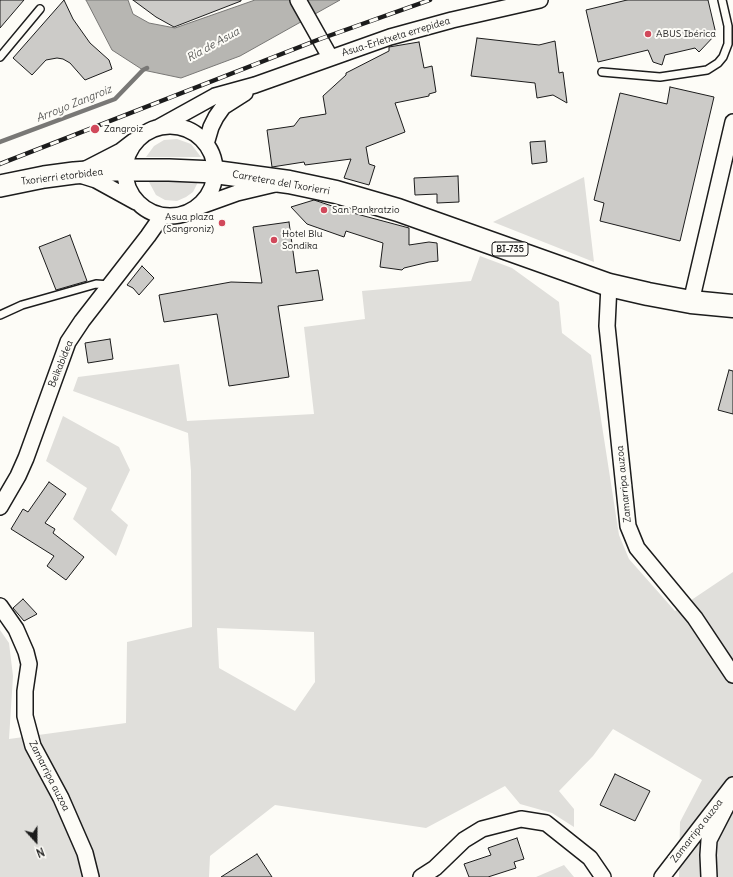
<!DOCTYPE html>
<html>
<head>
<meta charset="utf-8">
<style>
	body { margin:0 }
	#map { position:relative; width:733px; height:877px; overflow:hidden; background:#fdfcf7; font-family:Delius,sans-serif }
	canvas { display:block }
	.north { position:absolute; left:16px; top:821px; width:40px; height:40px; -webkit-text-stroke:3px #fdfcf7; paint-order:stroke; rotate:159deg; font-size:11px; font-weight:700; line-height:16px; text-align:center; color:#1c1c1c }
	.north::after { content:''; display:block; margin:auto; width:14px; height:18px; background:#1c1c1c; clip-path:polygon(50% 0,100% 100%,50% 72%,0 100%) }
</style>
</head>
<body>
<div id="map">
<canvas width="733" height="877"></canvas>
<div class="north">N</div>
</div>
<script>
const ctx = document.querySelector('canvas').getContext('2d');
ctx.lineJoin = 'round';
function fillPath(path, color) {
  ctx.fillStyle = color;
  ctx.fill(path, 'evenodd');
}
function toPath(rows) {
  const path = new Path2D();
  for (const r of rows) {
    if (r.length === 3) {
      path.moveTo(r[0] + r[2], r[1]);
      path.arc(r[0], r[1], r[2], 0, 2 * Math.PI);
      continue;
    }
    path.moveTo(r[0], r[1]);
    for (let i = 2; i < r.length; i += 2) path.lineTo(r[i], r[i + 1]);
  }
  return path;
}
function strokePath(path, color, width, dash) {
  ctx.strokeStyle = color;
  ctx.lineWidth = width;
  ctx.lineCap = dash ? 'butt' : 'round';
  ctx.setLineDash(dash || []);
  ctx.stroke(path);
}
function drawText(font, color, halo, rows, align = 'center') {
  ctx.font = font + ' Delius,sans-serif';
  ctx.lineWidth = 4;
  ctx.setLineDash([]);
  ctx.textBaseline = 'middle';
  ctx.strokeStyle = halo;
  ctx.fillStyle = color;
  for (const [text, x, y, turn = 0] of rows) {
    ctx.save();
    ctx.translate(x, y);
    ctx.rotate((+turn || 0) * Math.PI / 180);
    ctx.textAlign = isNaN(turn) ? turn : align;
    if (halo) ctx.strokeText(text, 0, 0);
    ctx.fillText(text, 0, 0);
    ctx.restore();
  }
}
fillPath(toPath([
	[177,139,191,144,201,157,146,157,154,146,164,140],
	[584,177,594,262,493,222],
	[149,182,198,182,193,192,186,197,177,201,165,200,156,195],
	[480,256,512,268,559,302,562,333,591,355,619,535,629,559,675,611,733,572,733,877,679,877,680,822,702,780,613,729,593,756,559,791,574,809,574,827,552,813,520,804,505,786,426,828,275,805,210,856,209,877,0,877,0,630,9,643,13,676,9,739,126,723,127,642,192,627,191,471,188,433,73,391,78,377,179,364,187,421,314,414,304,327,365,319,362,291,471,281],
	[217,628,314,632,315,682,295,711,219,668],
	[63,416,119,447,130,470,111,510,128,525,116,556,73,519,87,488,46,461],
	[564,865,574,877,536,877]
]), '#e0dfdb');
const water = toPath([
	[86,0,128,0,133,14,149,23,175,28,255,0,340,0,240,56,181,78,143,70,112,50,86,0]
]);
fillPath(water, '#b7b6b2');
strokePath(water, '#797876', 1);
strokePath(toPath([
	[0,142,115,99,143,70,147,68]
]), '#797876', 4.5);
const building = toPath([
	[0,0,24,0,0,28,0,0],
	[64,0,73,19,90,43,109,60,112,69,85,80,70,63,63,59,57,58,46,60,32,75,13,58,64,0],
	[133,0,241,0,241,1,174,27,156,17,133,0],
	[627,0,708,0,716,34,699,52,695,48,665,55,662,65,653,62,648,50,598,62,586,10,627,0],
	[477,38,539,45,555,41,559,73,563,72,567,103,553,95,537,98,535,83,471,76,477,38],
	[419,42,424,68,432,66,436,92,429,94,429,96,395,103,405,132,366,147,369,164,375,166,369,185,344,178,351,159,305,165,304,162,272,167,267,130,294,126,300,118,326,114,323,96,346,75,346,73,389,51,389,47,419,42],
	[670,87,714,97,680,241,600,221,604,203,594,200,620,93,667,104,670,87],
	[545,141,547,162,532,164,530,142,545,141],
	[458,176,459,202,437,203,437,194,415,195,414,178,458,176],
	[314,200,353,213,409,228,409,245,429,242,437,243,438,261,429,262,404,268,402,270,380,267,383,243,346,231,344,237,307,224,291,207,314,200],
	[289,222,296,273,318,270,323,300,278,306,289,377,229,386,217,314,164,322,159,295,231,282,262,283,253,227,289,222],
	[70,235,87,281,56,290,39,247,70,235],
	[142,266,154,278,139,295,133,288,127,285,142,266],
	[110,339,113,359,88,363,85,343,110,339],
	[729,370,733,371,733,414,718,410,729,370],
	[49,482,66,494,45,523,55,529,53,533,84,557,66,580,47,566,54,556,11,529,23,509,28,512,49,482],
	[23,599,37,614,24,621,13,608,23,599],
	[615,774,650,791,635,821,600,805,615,774],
	[517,838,524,859,514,862,516,868,488,877,469,877,464,864,491,855,488,848,517,838],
	[257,854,272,877,221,877,257,854]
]);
fillPath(building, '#cccbc8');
strokePath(building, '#1c1c1c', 1);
const lane = toPath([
	[0,57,40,9],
	[602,72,660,77,707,70,718,63,723,57,728,44,728,26,722,0],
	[0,315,22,305,96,284,110,285]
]);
const street = toPath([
	[298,0,330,57],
	[170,171,45],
	[159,127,215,96,255,85,390,37,452,20,540,0],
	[206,144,211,127,216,117,223,107,245,93],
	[86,169,121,151,134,141],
	[80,175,96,180,136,202],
	[198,207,237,193,275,184],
	[609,285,607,326,628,526,637,548,695,618,733,675],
	[691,302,733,122],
	[0,507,18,476,26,458,68,342,82,321,148,236,162,216],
	[0,606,16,629,26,652,29,664,25,691,25,716,33,746,61,798,85,853,91,877],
	[421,877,435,868,464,840,482,829,521,819,546,823,590,858,603,877],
	[662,877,733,785],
	[709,877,708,855,709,840,729,801]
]);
const secondary = toPath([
	[0,186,44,177,74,173,114,170,169,170,215,172]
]);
const primary = toPath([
	[215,172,289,182,336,192,398,210,609,285,648,294,691,302,733,306]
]);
strokePath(lane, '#1c1c1c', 10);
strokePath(street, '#1c1c1c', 18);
strokePath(secondary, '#1c1c1c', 24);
strokePath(primary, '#1c1c1c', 25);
strokePath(lane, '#fdfcf7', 7);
strokePath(street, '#fdfcf7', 15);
strokePath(secondary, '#fdfcf7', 21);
strokePath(primary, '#fdfcf7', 22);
const rail = toPath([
	[0,164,320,39,430,0]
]);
strokePath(rail, '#1c1c1c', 4.5);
strokePath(rail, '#fdfcf7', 3, [9]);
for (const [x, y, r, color] of [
	[648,34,4,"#d1495b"],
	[95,129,5,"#d1495b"],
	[324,210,4,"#d1495b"],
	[222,223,4,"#d1495b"],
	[274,240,4,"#d1495b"]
]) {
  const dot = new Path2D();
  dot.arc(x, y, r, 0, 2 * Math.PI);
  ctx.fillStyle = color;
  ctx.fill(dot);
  strokePath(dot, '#fdfcf7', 1.5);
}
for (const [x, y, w] of [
	[510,249,36]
]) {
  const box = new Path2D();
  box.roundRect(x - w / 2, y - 7, w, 14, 3);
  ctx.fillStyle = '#fdfcf7';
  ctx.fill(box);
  strokePath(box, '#1c1c1c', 1);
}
drawText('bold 9px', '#1c1c1c', null, [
	["BI-735",510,249]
]);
drawText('10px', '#1c1c1c', '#fdfcf7', [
	["ABUS Ibérica",656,34],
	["Zangroiz",104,129],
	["San Pankratzio",332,210],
	["Asua plaza",214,217,"right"],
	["(Sangroniz)",214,229,"right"],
	["Hotel Blu",282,234],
	["Sondika",282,246]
], 'left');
drawText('10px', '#1c1c1c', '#fdfcf7', [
	["Asua-Erletxeta errepidea",396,37,-17],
	["Txorierri etorbidea",62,177,-7],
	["Carretera del Txorierri",281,183,10],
	["Beikabidea",61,364,-68],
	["Zamarripa auzoa",624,484,-96],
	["Zamarripa auzoa",49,776,63],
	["Zamarripa auzoa",697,831,-52]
]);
drawText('italic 11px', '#5a5a58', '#fdfcf7', [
	["Ría de Asua",213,45,-29],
	["Arroyo Zangroiz",74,104,-22]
]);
</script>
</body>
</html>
